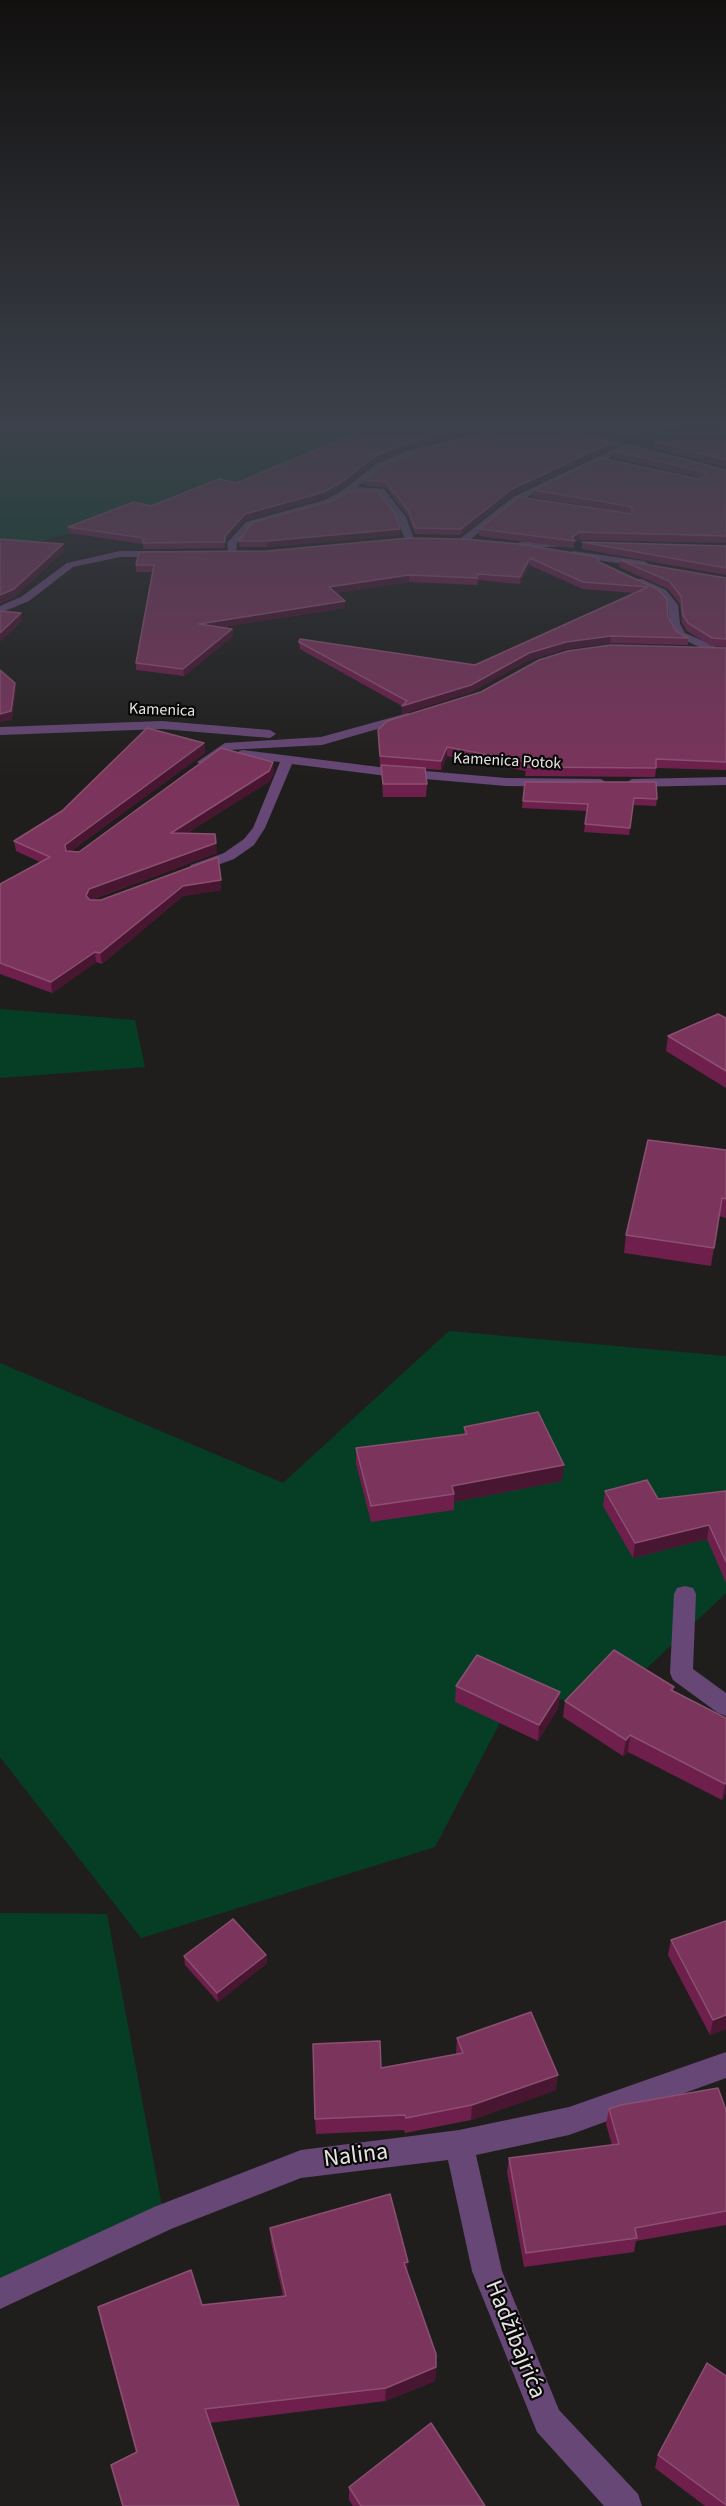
<!DOCTYPE html>
<html>
<head>
<meta charset="utf-8">
<style>
	body { margin:0 }
	canvas { display:block; background:#201e1c }
</style>
</head>
<body>
<canvas width="726" height="2506"></canvas>
<script>
const ctx = document.querySelector('canvas').getContext('2d');
ctx.lineJoin = 'round';
function fillPath(path, color) {
  ctx.fillStyle = color;
  ctx.fill(path, 'evenodd');
}
function toPath(rows) {
  const path = new Path2D();
  for (const r of rows) {
    path.moveTo(r[0], r[1]);
    for (let i = 2; i < r.length; i += 2) path.lineTo(r[i], r[i + 1]);
  }
  return path;
}
function strokePath(path, color, width, dash) {
  ctx.strokeStyle = color;
  ctx.lineWidth = width;
  ctx.lineCap = dash ? 'butt' : 'round';
  ctx.setLineDash(dash || []);
  ctx.stroke(path);
}
function drawText(font, color, halo, rows, align = 'center') {
  ctx.font = font + ' "Source Sans 3",sans-serif';
  ctx.lineWidth = 4.5;
  ctx.setLineDash([]);
  ctx.textBaseline = 'middle';
  ctx.strokeStyle = halo;
  ctx.fillStyle = color;
  for (const [text, x, y, turn = 0] of rows) {
    ctx.save();
    ctx.translate(x, y);
    ctx.rotate((+turn || 0) * Math.PI / 180);
    ctx.textAlign = isNaN(turn) ? turn : align;
    if (halo) ctx.strokeText(text, 0, 0);
    ctx.fillText(text, 0, 0);
    ctx.restore();
  }
}
fillPath(toPath([
	[0,424,440,424,132,517,26,545,0,544],
	[0,1009,135,1020,145,1067,0,1078],
	[449,1331,726,1356,726,1593,606,1707,516,1692,435,1847,141,1938,0,1757,0,1363,283,1483],
	[0,1913,107,1914,164,2217,0,2294]
]), '#053e24');
fillPath(toPath([
	[515,424,535,424,588,433,652,452,648,455,628,449,581,470,519,501,467,542,461,542,461,538,513,497,619,447,524,426,412,455,382,468,357,487,384,489,406,517,414,539,412,541,406,541,396,517,378,494,358,493,349,494,331,504,252,526,237,543,236,556,228,554,227,543,246,522,325,500,343,490,376,464,406,451,515,424],
	[569,541,572,542,572,546,520,548,515,545,520,542,569,541],
	[120,551,163,551,168,554,163,557,120,557,73,567,29,601,0,613,0,606,21,597,67,563,120,551],
	[573,551,644,561,649,564,644,567,570,556,568,554,573,551],
	[634,579,642,579,666,590,678,605,680,624,685,633,721,649,721,653,713,653,677,637,670,624,668,605,658,594,634,583,634,579],
	[408,713,414,717,412,719,322,745,228,750,207,765,203,766,197,762,225,743,321,737,408,713],
	[162,721,270,730,276,734,270,738,162,729,0,735,0,727,162,721],
	[243,750,379,767,506,778,601,779,607,783,601,787,506,786,379,775,292,764,265,828,254,845,234,859,201,871,191,871,189,868,191,865,224,853,244,839,253,828,280,762,239,757,239,751,243,750],
	[726,777,726,785,632,787,626,783,632,779,726,777],
	[685,1586,693,1588,696,1594,693,1669,726,1693,726,1716,718,1713,673,1680,670,1673,674,1594,677,1588,685,1586],
	[726,2052,726,2078,569,2135,476,2155,502,2271,559,2410,638,2494,642,2506,604,2506,537,2432,472,2271,448,2160,301,2178,171,2229,0,2309,0,2278,154,2207,301,2150,459,2130,569,2107,726,2052]
]), '#674775');
fillPath(toPath([
	[344,424,508,424,405,449,375,462,342,488,324,498,245,520,225,541,225,548,143,549,143,544,69,533,68,527,236,483,361,431,344,426],
	[546,424,690,424,626,440,588,431],
	[654,441,726,441,726,467,653,448],
	[612,442,611,448,512,495,461,535,415,534,408,516,386,488,363,485,363,480],
	[614,451,726,470,726,543,579,540,574,543,574,548,479,536,479,529,631,514,627,513,532,497,533,490,699,479,701,478,614,458],
	[400,529,400,535,267,547,239,547,239,541],
	[409,538,599,562,657,589,668,617,676,631,688,638,688,645,610,643,566,649,529,660,471,692,402,714,402,706,300,649,299,642,475,665,635,593,583,589,529,565,520,584,478,580,477,585,409,582,336,593,345,608,222,627,232,629,233,636,184,676,136,670,136,663,152,572,136,572,136,565,267,551],
	[582,542,726,546,726,575,582,549],
	[620,560,726,578,726,647,711,646,687,631,682,623,680,604,668,589,619,567],
	[726,648,726,770,656,768,655,777,525,776,526,771,447,756,441,770,425,769,427,784,426,797,383,797,381,765,380,765,378,730],
	[204,743,205,753,71,851,79,852,274,772,270,781,187,833,217,853,91,900,101,900,221,880,221,890,183,896,102,964,96,962,52,993,0,974,0,884,40,862,16,851,14,841],
	[525,782,657,799,656,806,633,805,629,835,584,832,587,811,522,808],
	[726,1018,726,1088,666,1051,668,1036],
	[726,1150,726,1218,719,1216,711,1266,624,1253,626,1235],
	[464,1427,562,1481,454,1502,454,1510,371,1522,356,1464,356,1448,464,1434],
	[605,1491,658,1499,726,1491,726,1583,707,1539,633,1558,603,1506],
	[456,1686,560,1692,558,1708,538,1741,455,1702],
	[674,1687,673,1691,726,1718,726,1793,722,1800,628,1752,623,1756,563,1717,565,1701],
	[726,1921,726,2029,710,2035,668,1955,671,1940],
	[266,1955,267,1963,218,2002,185,1965,184,1956],
	[457,2038,556,2090,471,2120,405,2133,404,2130,316,2134,315,2119,381,2068,456,2054],
	[609,2109,726,2110,726,2225,636,2241,634,2252,524,2267,507,2172,509,2158,612,2145,606,2124],
	[270,2228,408,2262,408,2275,436,2367,435,2381,385,2401,210,2423,239,2506,122,2506,111,2465,136,2453,101,2322,98,2307,202,2305,283,2296,271,2242],
	[726,2376,726,2506,705,2506,655,2468,658,2455],
	[349,2487,485,2506,353,2506,349,2500]
]), '#6e1f4b');
fillPath(toPath([
	[486,424,508,424,405,449,375,462,342,488,324,498,245,520,225,541,225,536,245,514,406,443],
	[670,424,690,424,626,440,626,435],
	[612,442,611,448,512,495,461,535,461,529,512,489],
	[400,529,400,535,267,547,267,541],
	[580,532,579,540,574,543,575,541,572,537],
	[63,544,64,551,15,597,0,604,0,595],
	[530,558,529,565,520,584,520,577],
	[409,575,409,582,329,594,329,587],
	[345,601,345,608,199,631,199,624],
	[21,613,22,621,0,642,0,633],
	[232,629,233,636,184,676,183,669],
	[611,636,610,643,566,649,529,660,471,692,402,714,402,706,529,653,566,642],
	[15,683,16,692,12,720,0,722,0,714],
	[204,743,205,753,66,855,65,845],
	[447,747,447,756,441,770,441,761],
	[273,762,274,772,270,781,171,843,171,833],
	[216,843,217,853,90,900,86,896,89,889],
	[221,880,221,890,183,896,102,964,100,953,183,886],
	[95,952,96,962,52,993,51,982],
	[564,1465,562,1481,454,1502,454,1494,452,1486],
	[709,1525,707,1539,633,1558,635,1543],
	[560,1692,558,1708,538,1741,539,1725],
	[630,1735,628,1752,623,1756,626,1740],
	[726,1782,726,1793,722,1800,725,1784],
	[266,1955,267,1963,218,2002,217,1993],
	[726,2015,726,2029,710,2035,713,2020],
	[558,2075,556,2090,471,2120,472,2105],
	[408,2262,408,2276,404,2263],
	[436,2367,435,2381,385,2401,386,2388]
]), '#491632');
const building = toPath([
	[353,424,486,424,406,443,375,456,342,482,324,492,245,514,225,536,225,542,143,543,144,538,68,527,134,502,151,506,219,479,236,483,369,428,353,424],
	[523,424,612,442,512,489,461,529,415,528,408,510,386,482,363,480,383,465,413,452,523,424],
	[577,424,670,424,626,435,589,425,577,424],
	[654,441,726,441,726,460,654,441],
	[629,445,726,470,726,536,580,532,572,537,575,541,479,529,519,497,632,514,632,508,628,506,533,490,600,458,699,479,706,474,704,472,614,451,629,445],
	[350,491,377,491,394,512,400,529,267,541,239,541,253,522,332,501,350,491],
	[409,538,464,539,520,544,597,557,599,562,657,589,667,599,668,617,676,631,688,638,611,636,566,642,529,653,471,685,402,706,407,701,299,642,300,639,475,665,648,587,583,582,530,558,520,577,478,574,477,578,409,575,329,587,345,601,199,624,232,629,183,669,136,663,154,565,136,565,139,552,267,551,409,538],
	[0,539,63,544,14,589,0,595,0,539],
	[582,542,726,546,726,568,582,542],
	[620,560,726,578,726,639,712,638,688,623,683,615,681,596,669,581,620,560],
	[0,611,21,613,0,633,0,611],
	[611,645,726,648,726,762,656,759,656,768,526,767,526,762,447,747,441,761,380,756,378,730,387,721,481,692,539,660,568,651,611,645],
	[0,670,15,683,11,711,0,714,0,670],
	[147,728,204,743,65,845,66,851,79,852,221,748,273,762,269,771,171,833,215,834,216,843,89,889,86,896,90,900,101,900,218,857,221,880,183,886,100,953,95,952,51,982,0,963,0,884,50,857,14,841,62,811,147,728],
	[381,765,425,768,427,784,383,784,381,765],
	[525,782,656,782,657,799,634,798,630,828,585,824,588,804,523,801,525,782],
	[718,1014,726,1018,726,1071,668,1036,718,1014],
	[648,1140,726,1150,726,1199,722,1198,714,1248,626,1235,648,1140],
	[538,1412,564,1465,452,1486,454,1494,371,1506,356,1448,467,1434,464,1427,538,1412],
	[647,1480,658,1499,726,1491,726,1562,709,1525,635,1543,605,1491,647,1480],
	[614,1650,674,1687,671,1690,726,1718,726,1782,725,1784,630,1735,626,1740,565,1701,614,1650],
	[477,1655,560,1692,539,1725,456,1686,477,1655],
	[233,1919,266,1955,217,1993,184,1956,233,1919],
	[726,1921,726,2015,713,2020,671,1940,726,1921],
	[531,2012,558,2075,472,2105,406,2118,405,2115,315,2119,313,2044,380,2041,381,2068,463,2053,457,2038,531,2012],
	[718,2088,726,2110,726,2211,635,2228,637,2238,526,2253,509,2158,619,2144,609,2109,621,2105,718,2088],
	[390,2194,408,2262,404,2263,436,2354,436,2367,386,2388,205,2409,239,2506,123,2506,111,2465,137,2452,98,2307,191,2270,202,2305,286,2296,270,2228,390,2194],
	[707,2363,726,2376,726,2505,658,2455,707,2363],
	[431,2423,485,2506,361,2506,349,2487,431,2423]
]);
fillPath(building, '#7b345c');
strokePath(building, '#8b5071', 1.5);
const sky = ctx.createLinearGradient(0, 0, 0, 774);
sky.addColorStop(0, '#12100f');
sky.addColorStop(0.55, '#3c414b');
sky.addColorStop(1, '#3c414b00');
ctx.fillStyle = sky;
ctx.fillRect(0, 0, 726, 774);
drawText('16px', '#e5e4e2', '#090908', [
	["Kamenica",162,711,2],
	["Kamenica Potok",507,762,3]
]);
drawText('24px', '#e5e4e2', '#090908', [
	["Nalina",356,2157,-7],
	["Hadžibajrića",514,2340,68]
]);
</script>
</body>
</html>
